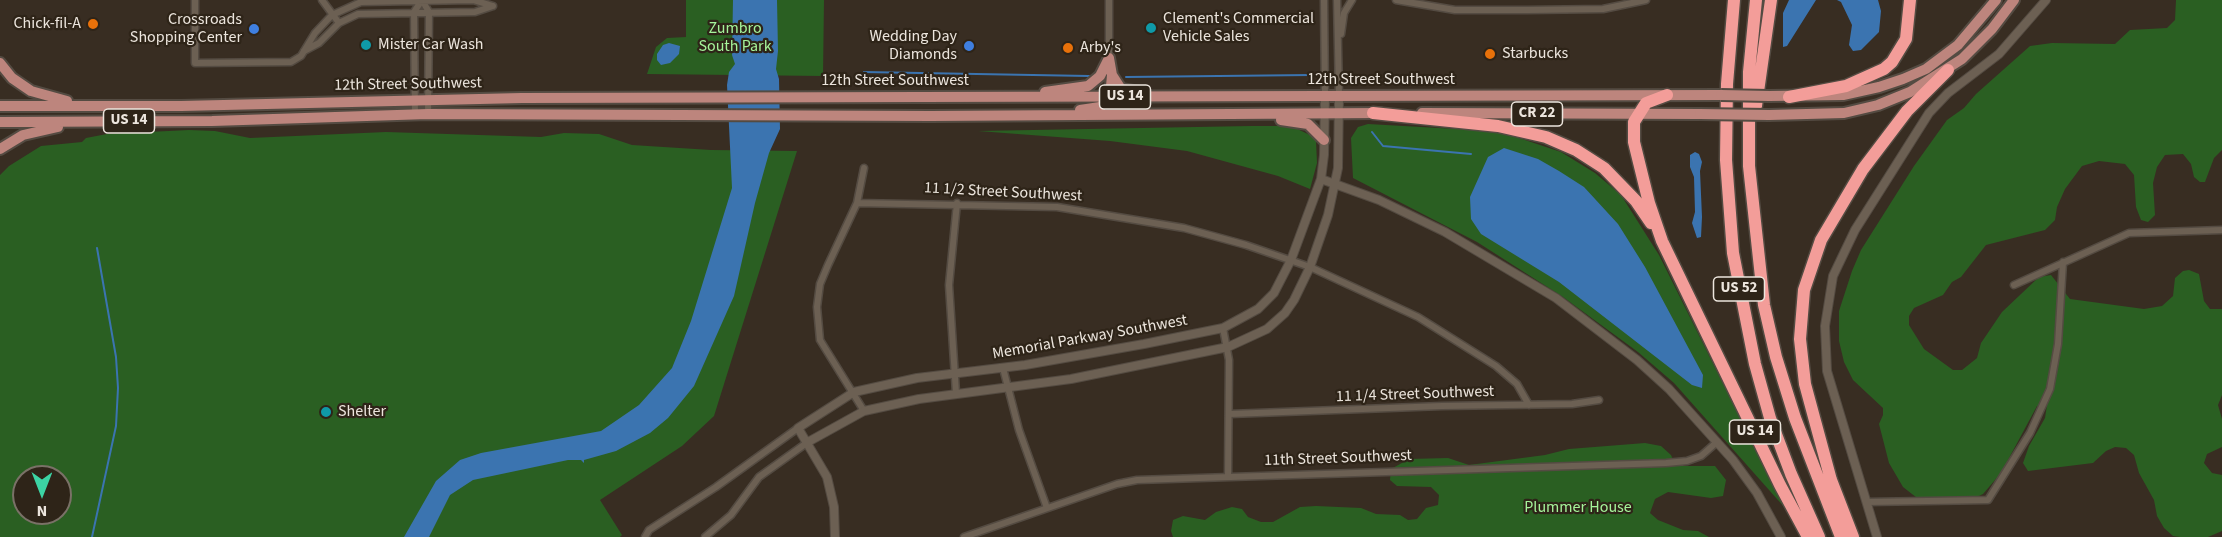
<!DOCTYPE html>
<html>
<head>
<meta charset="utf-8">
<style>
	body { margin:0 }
	#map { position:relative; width:2222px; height:537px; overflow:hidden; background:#382d22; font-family:"Source Sans 3",sans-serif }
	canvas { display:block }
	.north { position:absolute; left:12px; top:465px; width:60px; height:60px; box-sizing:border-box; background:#2e2418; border:2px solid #7a7167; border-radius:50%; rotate:180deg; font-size:16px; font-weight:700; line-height:24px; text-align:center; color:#ece5dd }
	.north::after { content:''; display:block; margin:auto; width:21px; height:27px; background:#3cd4a4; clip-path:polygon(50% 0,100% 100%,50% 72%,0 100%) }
</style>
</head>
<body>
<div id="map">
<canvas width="2222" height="537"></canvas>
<div class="north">N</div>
</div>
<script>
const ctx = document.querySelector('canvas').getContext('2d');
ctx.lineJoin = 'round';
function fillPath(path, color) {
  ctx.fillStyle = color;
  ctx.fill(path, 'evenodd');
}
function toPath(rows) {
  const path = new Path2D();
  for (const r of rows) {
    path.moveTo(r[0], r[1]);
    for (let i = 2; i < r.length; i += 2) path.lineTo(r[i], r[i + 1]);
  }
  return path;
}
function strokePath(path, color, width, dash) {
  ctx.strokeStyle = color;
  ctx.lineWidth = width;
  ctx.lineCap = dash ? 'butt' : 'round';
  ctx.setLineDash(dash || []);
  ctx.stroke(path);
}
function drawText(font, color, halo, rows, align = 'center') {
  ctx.font = font + ' "Source Sans 3",sans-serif';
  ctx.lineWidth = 4.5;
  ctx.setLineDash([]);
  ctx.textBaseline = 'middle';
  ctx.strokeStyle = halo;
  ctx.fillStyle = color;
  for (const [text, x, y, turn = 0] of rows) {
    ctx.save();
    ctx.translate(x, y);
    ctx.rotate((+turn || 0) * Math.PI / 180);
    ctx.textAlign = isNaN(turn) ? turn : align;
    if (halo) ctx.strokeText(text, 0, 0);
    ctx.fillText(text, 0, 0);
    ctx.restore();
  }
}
fillPath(toPath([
	[686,0,824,0,823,76,647,74,656,47,667,38,686,37],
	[2176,0,2222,0,2222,150,2214,158,2205,182,2200,182,2194,177,2191,164,2183,154,2165,155,2157,167,2153,183,2155,215,2148,222,2141,220,2136,207,2134,175,2125,164,2099,161,2082,166,2065,189,2057,207,2055,220,2045,230,1986,245,1961,277,1952,282,1943,295,1914,308,1909,316,1909,325,1924,349,1953,370,1962,370,1977,358,1981,343,2002,312,2039,277,2051,275,2070,299,2144,309,2162,306,2173,296,2175,278,2183,271,2189,270,2199,274,2204,301,2210,309,2222,309,2222,395,2218,405,2222,419,2222,447,2207,454,2204,463,2212,473,2222,475,2222,531,2208,537,2180,537,2173,536,2164,528,2157,516,2154,500,2139,473,2134,455,2126,448,2115,447,2106,451,2093,463,2028,471,2023,463,2029,446,2045,418,2047,405,2037,406,2001,473,1983,494,1960,505,1921,501,1903,487,1889,463,1879,424,1883,415,1883,408,1853,380,1844,362,1839,341,1839,311,1852,271,1861,250,1914,166,1947,120,1964,108,1976,94,2030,46,2052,43,2115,44,2130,30,2167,28,2175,20],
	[1368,124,1492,131,1522,139,1561,152,1595,173,1621,195,1659,255,1785,508,1674,383,1638,352,1563,297,1477,242,1353,178,1351,138,1358,127],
	[1251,126,1291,126,1310,135,1316,141,1317,163,1310,189,1278,176,1187,151,1110,141,978,131],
	[189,130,215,131,250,138,386,132,541,137,564,133,599,134,632,145,711,150,797,151,714,416,682,446,600,500,622,535,620,537,0,537,0,175,9,166,41,146,82,142,86,138,107,134],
	[24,477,60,477,60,513,24,513],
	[1645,443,1661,446,1671,455,1676,466,1715,466,1726,480,1723,496,1711,498,1668,492,1655,499,1650,513,1658,520,1683,530,1698,531,1709,537,1173,537,1171,531,1173,520,1183,516,1205,520,1216,512,1232,507,1242,509,1248,517,1261,522,1273,522,1300,507,1316,506,1361,508,1376,514,1400,515,1408,520,1417,519,1426,508,1438,505,1439,495,1431,487,1397,486,1390,480,1391,469,1409,459,1448,458,1469,465,1545,455,1569,449]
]), '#2a5f22');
fillPath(toPath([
	[733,0,777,0,778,51,776,69,779,79,780,129,769,153,755,203,734,296,694,386,668,418,650,433,616,451,584,460,584,463,581,460,568,460,473,480,450,495,429,537,404,537,436,481,460,460,481,453,601,431,639,405,672,368,691,321,732,188,727,85,729,72,735,64,732,55],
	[1789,0,1816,0,1787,46,1783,47,1783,13],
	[1837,0,1878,0,1881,11,1879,32,1861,50,1853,51,1849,45,1852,25,1841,2],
	[669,43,680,46,679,54,670,63,661,65,657,60,657,54,663,45],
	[1504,148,1538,159,1559,171,1584,187,1618,224,1645,267,1703,375,1702,388,1692,385,1559,282,1481,234,1471,219,1470,197,1488,157],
	[1695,152,1699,154,1702,162,1700,171,1702,217,1701,237,1697,238,1692,223,1695,212,1694,177,1690,167,1690,155]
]), '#3b74b0');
strokePath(toPath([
	[864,72,1089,76],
	[1353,75,1368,77,1372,84],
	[1126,77,1311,75],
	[1372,132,1383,146,1471,154],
	[92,537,116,426,118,388,116,357,97,248]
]), '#3b74b0', 2);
const minor = toPath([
	[195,0,195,63,291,62,301,56,315,33,332,15,361,2,473,0,493,6],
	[322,0,339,23],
	[422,0,429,12,428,114],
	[1109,0,1109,58],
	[1324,0,1325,95],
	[1337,0,1339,95],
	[1396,0,1455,10,1527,10,1603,9,1646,0],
	[1341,34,1344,13,1352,0],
	[304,51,319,43,339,23,358,14,475,12,493,6],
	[415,115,414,12,422,0],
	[857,203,1057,207,1184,228,1246,245,1310,267,1418,317,1496,366,1517,384,1529,405],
	[2014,285,2129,233,2222,230],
	[1223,328,1229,360,1228,477],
	[1003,368,1019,430,1047,508],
	[956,393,949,285,957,203],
	[864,411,820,340,817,307,820,284,828,265,857,203,864,168],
	[1230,414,1442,406,1572,404,1599,400],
	[1867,502,1988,500,2030,433,2050,389,2058,344,2063,262],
	[645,537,649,530,716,487,798,428],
	[705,537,731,515,759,477,808,442],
	[964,537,1117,484,1137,480,1666,463,1687,461,1701,456,1717,442]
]);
const tertiary = toPath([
	[1321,179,1379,200,1445,232,1556,298,1637,360,1669,389,1733,460,1757,493,1781,537],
	[808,442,864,411,919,399,1071,379,1228,347,1267,329,1285,313,1294,300,1310,267,1328,215,1338,168,1339,95],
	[835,537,834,507,827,477,798,428,854,392,917,378,1025,365,1144,344,1223,328,1258,309,1274,293,1291,260,1321,179,1324,155,1325,95],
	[1877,537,1827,371,1825,326,1833,276,1855,230,1929,113,1948,93,1999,54,2046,0]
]);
const primary = toPath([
	[0,63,12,78,31,91,67,101],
	[1112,75,1121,89,1139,92],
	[1045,92,1088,86,1100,76,1109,58],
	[1769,96,1843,95,1879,87,1903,79,1926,69,1958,45,1996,0],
	[0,106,181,106,522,98,1721,95],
	[1080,110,1100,107,1110,98,1112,75,1109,58],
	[1422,113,1700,114],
	[1769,115,1844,113,1878,105,1910,92,1962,59,1992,29,2014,0],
	[1281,120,1308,124,1324,140],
	[0,122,212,121,428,114,931,116,1380,113],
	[0,149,23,135,58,127]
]);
const motorway = toPath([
	[1734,0,1727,84,1726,160,1733,253,1755,364,1770,418,1791,474,1819,537],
	[1756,0,1749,72,1749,166,1764,305,1776,357,1795,418,1841,537],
	[1667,95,1646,103,1634,122,1634,142,1649,203,1662,241,1780,485,1808,537],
	[1789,97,1846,86,1884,69,1892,62,1906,39,1910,0],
	[1756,106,1771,0],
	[1373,113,1498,126,1546,137,1576,150,1604,168,1636,201,1651,223],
	[1853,537,1831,480,1805,384,1800,339,1804,290,1821,240,1863,169,1907,111,1948,70]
]);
strokePath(minor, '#544b42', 9);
strokePath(tertiary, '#544b42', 10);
strokePath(primary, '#544b42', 14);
strokePath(motorway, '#544b42', 15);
strokePath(minor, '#6c6053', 6);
strokePath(tertiary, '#6c6053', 8);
strokePath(primary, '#bd857d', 10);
strokePath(motorway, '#f39d99', 12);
const primaryBridge = toPath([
	[1721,95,1769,96],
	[1700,114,1769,115]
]);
strokePath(primaryBridge, '#544b42', 14, []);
strokePath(primaryBridge, '#bd857d', 10);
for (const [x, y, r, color] of [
	[93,24,6,"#e8710a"],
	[1151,28,6,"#0f9aa8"],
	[254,29,6,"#3f7fe0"],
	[366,45,6,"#0f9aa8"],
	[969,46,6,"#3f7fe0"],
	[1068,48,6,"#e8710a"],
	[1490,54,6,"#e8710a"],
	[326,412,6,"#0f9aa8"]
]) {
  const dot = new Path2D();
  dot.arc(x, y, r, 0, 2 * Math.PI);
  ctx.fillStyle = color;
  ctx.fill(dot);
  strokePath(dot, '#2e2418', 2);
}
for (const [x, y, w] of [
	[1125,97,51],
	[1537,114,51],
	[129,121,51],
	[1739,289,51],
	[1755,432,51]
]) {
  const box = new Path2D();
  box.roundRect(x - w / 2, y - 12, w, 24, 4.5);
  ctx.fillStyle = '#2e2418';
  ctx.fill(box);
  strokePath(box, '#ece5dd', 1.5);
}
drawText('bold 15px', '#ece5dd', null, [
	["US 14",1125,97],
	["CR 22",1537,114],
	["US 14",129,121],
	["US 52",1739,289],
	["US 14",1755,432]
]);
drawText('16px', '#ece5dd', '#2e2418', [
	["Clement's Commercial",1163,19],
	["Vehicle Sales",1163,37],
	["Crossroads",242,20,"right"],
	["Shopping Center",242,38,"right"],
	["Chick-fil-A",81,24,"right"],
	["Wedding Day",957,37,"right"],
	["Diamonds",957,55,"right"],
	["Mister Car Wash",378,45],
	["Arby's",1080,48],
	["Starbucks",1502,54],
	["Shelter",338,412]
], 'left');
drawText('16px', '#a5f39a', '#2e2418', [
	["Zumbro",735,29],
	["South Park",735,47],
	["Plummer House",1578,508]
]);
drawText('16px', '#ece5dd', '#2e2418', [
	["12th Street Southwest",1381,80],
	["12th Street Southwest",895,81],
	["12th Street Southwest",408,85,-1],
	["11 1/2 Street Southwest",1003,193,3],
	["Memorial Parkway Southwest",1090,338,-10],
	["11 1/4 Street Southwest",1415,395,-2],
	["11th Street Southwest",1338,459,-2]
]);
</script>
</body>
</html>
